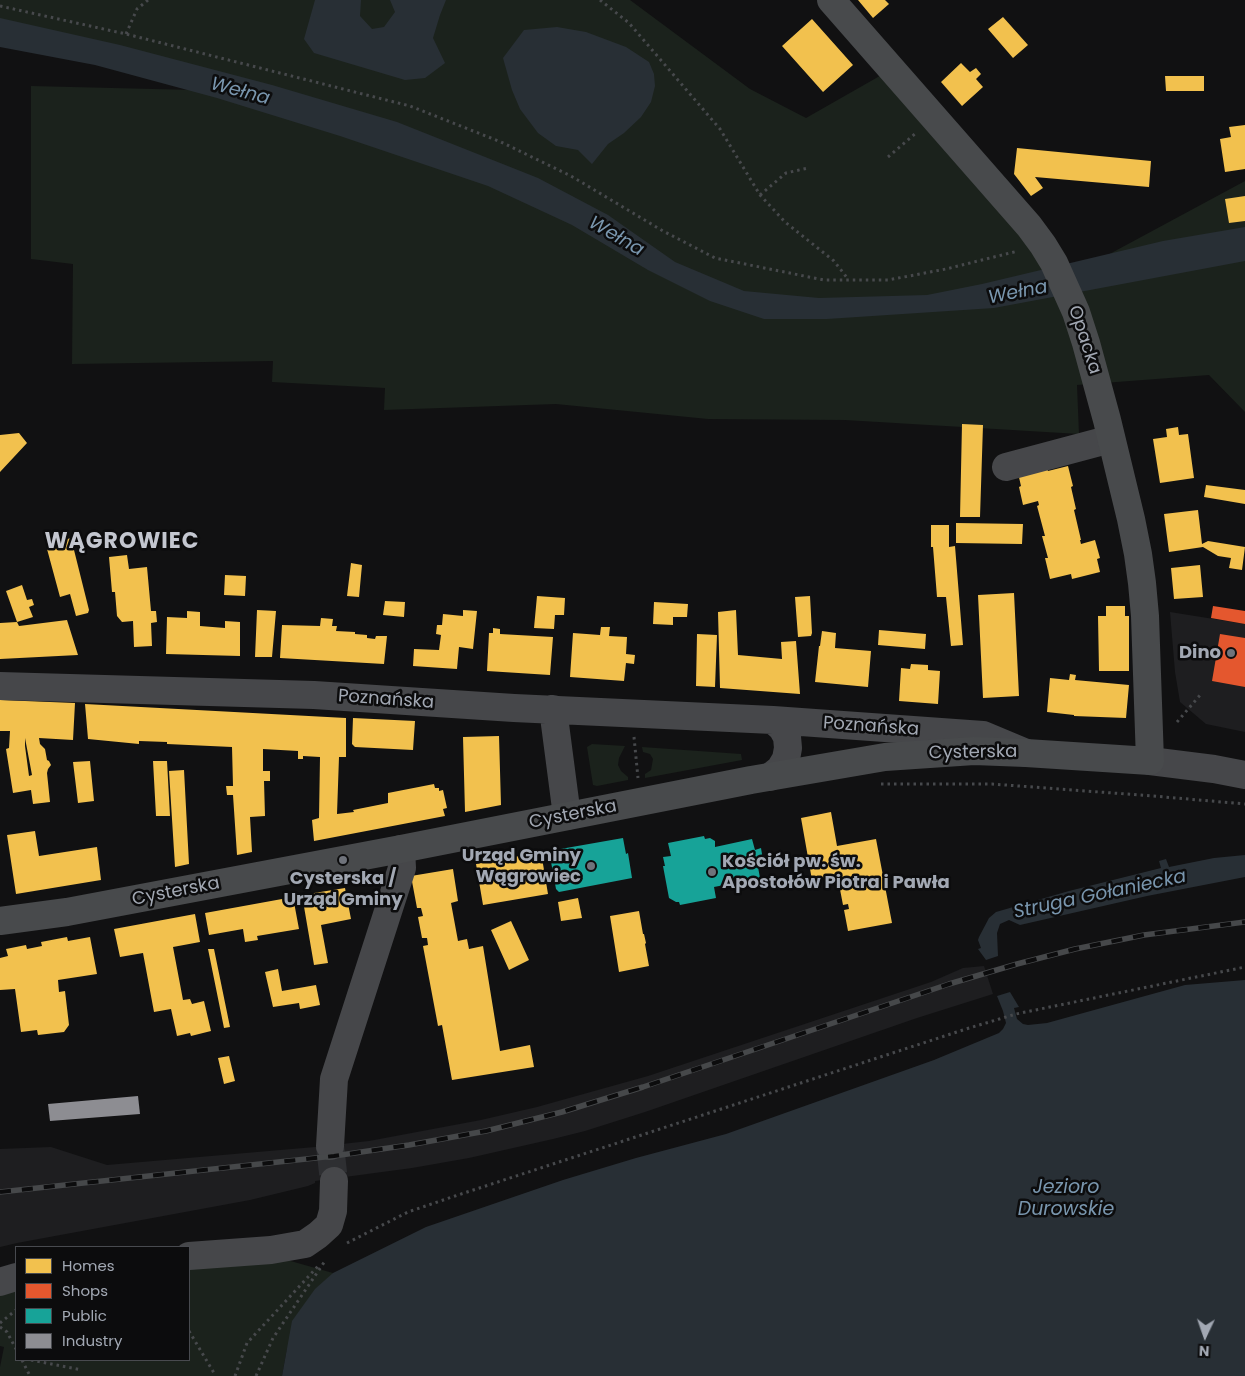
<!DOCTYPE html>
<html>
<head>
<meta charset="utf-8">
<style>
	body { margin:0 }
	#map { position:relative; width:1245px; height:1376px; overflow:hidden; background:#111112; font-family:Poppins,sans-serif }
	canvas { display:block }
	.legend { position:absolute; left:15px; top:1246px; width:175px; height:115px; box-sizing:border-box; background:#0c0c0d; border:1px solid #484a4f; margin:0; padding:6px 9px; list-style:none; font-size:15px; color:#a2a8b3 }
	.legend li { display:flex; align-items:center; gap:10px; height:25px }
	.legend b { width:25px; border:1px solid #484a4f }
	.north { position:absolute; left:1180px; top:1311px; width:50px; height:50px; -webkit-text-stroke:4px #0c0c0d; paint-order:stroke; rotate:183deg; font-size:14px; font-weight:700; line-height:20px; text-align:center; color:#a2a8b3 }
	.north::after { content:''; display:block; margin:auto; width:18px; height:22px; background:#a2a8b3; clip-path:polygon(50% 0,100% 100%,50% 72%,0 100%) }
</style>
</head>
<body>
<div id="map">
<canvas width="1245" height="1376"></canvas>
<ul class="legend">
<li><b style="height:14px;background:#f2c14e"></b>Homes</li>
<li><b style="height:14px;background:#e4572e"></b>Shops</li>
<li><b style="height:14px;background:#17a398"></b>Public</li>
<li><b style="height:14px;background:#8d8d92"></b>Industry</li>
</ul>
<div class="north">N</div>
</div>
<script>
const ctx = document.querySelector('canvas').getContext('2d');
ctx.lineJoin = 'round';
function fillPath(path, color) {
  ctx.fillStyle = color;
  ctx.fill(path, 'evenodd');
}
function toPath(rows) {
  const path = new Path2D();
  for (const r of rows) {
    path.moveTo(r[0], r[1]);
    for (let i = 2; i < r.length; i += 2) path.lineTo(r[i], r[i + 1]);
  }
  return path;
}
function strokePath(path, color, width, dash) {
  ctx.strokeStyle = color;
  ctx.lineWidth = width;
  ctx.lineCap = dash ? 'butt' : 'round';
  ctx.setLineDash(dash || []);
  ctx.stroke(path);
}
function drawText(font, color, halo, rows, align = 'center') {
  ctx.font = font + ' Poppins,sans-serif';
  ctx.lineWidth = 5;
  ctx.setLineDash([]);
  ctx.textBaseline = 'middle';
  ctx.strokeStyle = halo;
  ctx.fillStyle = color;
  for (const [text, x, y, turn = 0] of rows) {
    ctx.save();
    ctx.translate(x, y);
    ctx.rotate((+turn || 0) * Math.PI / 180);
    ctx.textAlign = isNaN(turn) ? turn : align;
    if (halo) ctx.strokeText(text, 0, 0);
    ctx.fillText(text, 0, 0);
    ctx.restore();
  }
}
fillPath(toPath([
	[1170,612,1245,624,1245,732,1206,724,1180,702,1175,672],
	[984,966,993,994,917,1018,645,1112,585,1131,553,1139,469,1158,412,1168,315,1181,315,1183,308,1186,250,1200,17,1243,0,1247,0,1149,51,1147,107,1165,315,1147,369,1141,481,1120,537,1107,648,1076,931,982,963,968]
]), '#1e1e20');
fillPath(toPath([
	[0,0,630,0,750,89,806,118,892,69,1043,245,1052,285,1245,181,1245,412,1209,375,1077,385,1079,434,845,420,708,419,556,404,384,410,385,388,272,382,273,361,72,364,73,264,31,259,31,86,235,91,0,26],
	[592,744,625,746,619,758,618,765,621,771,628,777,628,780,597,786,593,785,587,747],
	[642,747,741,754,742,760,645,778,645,774,651,770,653,759,650,754,643,752],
	[287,1260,333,1273,287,1349,282,1376,0,1376,0,1367,4,1347,0,1346,0,1295,16,1290,16,1360,189,1360,189,1268]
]), '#1b221c');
fillPath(toPath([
	[315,0,361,0,360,16,372,29,384,27,395,12,390,0,446,0,440,15,433,38,445,63,425,78,405,80,314,53,304,39],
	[0,18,120,45,272,85,397,122,538,178,608,215,675,262,744,291,819,298,927,295,982,284,1163,241,1245,227,1245,261,994,308,827,319,764,319,710,301,648,270,572,225,488,186,340,136,217,98,95,65,0,47],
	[557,27,586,32,626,47,649,62,654,74,655,86,651,102,641,117,624,133,608,144,592,164,578,150,556,146,538,133,520,109,512,90,503,58,524,30],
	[1245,855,1245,877,1147,896,1020,925,1009,920,1000,924,997,933,998,956,986,960,978,949,981,948,978,940,979,937,989,918,996,912,1069,891,1161,868,1159,861,1166,859,1169,867,1214,858],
	[1245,980,1245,1376,282,1376,292,1321,315,1289,333,1273,426,1227,563,1180,636,1158,726,1134,934,1060,999,1033,1003,1029,1006,1023,1003,1011,997,996,1010,992,1019,1007,1014,1008,1017,1019,1023,1024,1028,1025,1047,1023,1185,985]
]), '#282f35');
fillPath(toPath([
	[858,0,885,0,889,4,873,18],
	[1003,17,1028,45,1013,58,988,29],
	[812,19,853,65,823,92,782,46],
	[961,63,970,72,976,68,981,74,976,79,983,87,962,106,941,82],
	[1165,76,1204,76,1204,91,1166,91],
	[1245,125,1245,169,1225,172,1220,139,1231,137,1229,127],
	[1017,148,1151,161,1149,187,1035,177,1043,188,1031,196,1014,174],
	[1245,196,1245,221,1229,223,1225,199],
	[962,424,983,425,980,517,960,517],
	[1178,427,1179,435,1188,434,1194,478,1160,483,1153,439,1167,437,1166,429],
	[19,433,27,443,0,472,0,435],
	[1046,466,1048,471,1068,466,1073,486,1071,487,1076,509,1074,510,1081,540,1080,540,1081,544,1095,540,1100,558,1097,559,1100,572,1072,579,1071,574,1050,579,1045,558,1048,558,1042,536,1045,536,1037,506,1039,505,1038,501,1023,505,1019,487,1021,486,1018,473],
	[1206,485,1245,490,1245,504,1204,497],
	[1198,510,1202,544,1208,541,1245,547,1242,570,1229,568,1231,558,1218,556,1203,547,1169,552,1164,514],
	[956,523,1023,524,1022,544,956,543],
	[931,525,949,525,949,547,955,546,963,645,951,646,946,597,937,597,933,547,931,547],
	[71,538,89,610,88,613,76,616,70,594,60,597,47,549,58,546,57,542],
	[127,555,129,569,147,567,151,611,156,611,157,622,151,623,152,646,134,647,133,621,122,622,117,616,115,592,112,592,109,557],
	[351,563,362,565,359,597,347,596],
	[1200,565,1203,597,1174,599,1171,568],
	[225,575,246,576,245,596,224,595],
	[22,585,27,600,32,599,34,605,29,607,33,617,17,622,19,626,67,620,78,655,0,659,0,623,17,622,6,591],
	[1014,593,1019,696,983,698,978,595],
	[537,596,565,598,564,615,555,615,554,629,534,628],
	[810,596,812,633,811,636,798,637,795,597],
	[385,601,405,602,404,617,383,615],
	[654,602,688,604,687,617,673,617,673,625,653,624],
	[1106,606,1125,606,1125,616,1129,616,1129,671,1099,671,1098,616,1106,616],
	[257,610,276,611,272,657,255,657],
	[463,610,477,611,473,649,459,647,457,669,413,666,414,649,439,650,441,635,436,634,437,625,442,625,443,614,463,616],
	[736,610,738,655,782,659,781,642,796,641,800,694,720,688,718,612],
	[187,611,200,612,200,626,225,628,225,621,240,622,240,656,166,654,167,617,187,618],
	[321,618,333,619,332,626,337,626,336,631,355,632,355,634,367,635,367,638,375,639,376,636,387,636,384,664,280,658,282,625,320,626],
	[601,627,610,627,609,636,627,637,626,654,635,655,634,664,626,663,624,681,570,677,573,633,600,635],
	[493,628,500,629,500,634,553,637,550,675,487,671,489,633,493,633],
	[879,630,926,634,925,649,878,645],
	[822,631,836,633,835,648,871,651,868,687,815,682,819,646,820,646],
	[697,634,717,635,715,687,696,686],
	[911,664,928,665,928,670,940,671,938,704,899,701,901,668,910,669],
	[1070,674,1076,675,1075,680,1129,685,1126,718,1074,716,1074,715,1047,712,1050,678,1069,680],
	[0,700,75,703,73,740,39,738,40,744,45,749,47,760,49,761,51,765,48,769,47,773,50,802,33,804,31,790,13,793,6,749,9,748,10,731,0,731],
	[25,738,32,775,29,776,25,746],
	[85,704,346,718,346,757,339,757,337,814,354,812,353,810,388,803,388,793,434,784,435,788,439,788,439,791,443,790,447,808,443,809,445,816,314,841,312,820,319,818,320,757,303,756,303,759,298,759,298,751,263,749,263,771,270,771,270,781,264,781,265,816,250,817,252,852,237,855,233,795,227,795,226,786,233,786,232,747,167,744,167,742,139,741,139,744,88,739],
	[353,718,415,721,413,750,355,747,352,744],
	[499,736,501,805,465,812,463,737],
	[90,761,94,801,78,803,73,762],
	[153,761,167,761,170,816,156,816],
	[184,770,189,864,175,867,169,771],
	[831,812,837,846,876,839,892,923,848,931,844,910,849,909,848,904,843,905,838,879,841,878,841,874,812,880,801,818],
	[35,831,39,856,97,847,101,880,16,894,7,835],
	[541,852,548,894,483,905,476,864],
	[453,869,458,901,451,903,458,941,467,939,469,949,483,946,500,1051,530,1045,534,1067,452,1080,442,1025,438,1026,423,946,428,945,427,938,422,938,418,917,423,916,421,908,417,908,411,876],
	[345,888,351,919,321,925,328,963,314,965,302,895],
	[293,897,299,929,257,936,258,940,245,942,243,929,209,935,205,913],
	[578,898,582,918,561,921,558,902],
	[639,911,643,934,644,934,646,943,645,944,649,966,619,972,610,916],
	[195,914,200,942,173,947,183,1000,190,999,192,1004,204,1001,211,1031,191,1036,190,1033,177,1036,171,1009,154,1012,143,953,120,957,114,929],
	[511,921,529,960,509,970,491,930],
	[67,937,68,941,90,937,97,974,58,980,59,992,65,991,69,1025,64,1032,38,1035,37,1030,21,1032,15,989,0,990,0,958,8,956,6,949,26,945,27,949,42,946,41,942],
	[208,949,214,949,230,1027,224,1028],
	[278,969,282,991,316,985,320,1005,300,1009,299,1003,273,1007,265,972],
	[229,1056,235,1081,224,1084,218,1058]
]), '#f2c14e');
fillPath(toPath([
	[1213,606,1245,611,1245,624,1211,618],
	[1220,634,1245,638,1245,687,1212,681]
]), '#e4572e');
fillPath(toPath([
	[704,836,705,839,710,838,715,841,715,847,752,839,755,850,761,848,764,866,758,867,760,878,714,887,716,898,680,905,679,902,676,902,669,898,663,866,665,866,663,857,671,856,668,843],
	[623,838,626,854,628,853,632,878,559,892,556,889,549,851]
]), '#17a398');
fillPath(toPath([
	[138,1096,140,1114,50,1121,48,1104]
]), '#8d8d92');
strokePath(toPath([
	[330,1146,334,1181]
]), '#2e2f32', 28, [28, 14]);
strokePath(toPath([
	[600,0,629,23,720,129,760,195,785,222,834,261,848,279],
	[0,6,126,34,410,106,501,142,571,176,663,231,715,258,824,280,888,280,946,269,1018,251],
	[126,34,137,9,148,0],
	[888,157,916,133],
	[760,195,786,173,808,168],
	[1177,722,1201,694],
	[634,737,638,778],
	[881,784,992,784,1153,796,1245,804],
	[347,1243,408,1212,455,1196,966,1029,1016,1014,1245,967],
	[0,1323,16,1310],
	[0,1327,7,1332,16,1349],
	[189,1331,214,1373,214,1376],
	[22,1360,30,1376],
	[31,1360,82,1370],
	[235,1376,247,1343,320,1264],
	[256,1376,273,1338,325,1261]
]), '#47494c', 3, [2.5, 4]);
strokePath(toPath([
	[1006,467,1111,439],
	[0,686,314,695,514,708,773,720,983,735,1026,753],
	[553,709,567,816],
	[1150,761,1214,769,1245,775],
	[770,777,780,769,786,759,788,748,787,737,782,728,773,720],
	[330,1146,334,1079,402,868,401,849],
	[189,1256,271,1250,305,1244,318,1235,329,1225,333,1211,334,1181],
	[0,1282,16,1277]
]), '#46474a', 28);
strokePath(toPath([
	[0,921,67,912,401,849,751,780,885,757,974,751,1026,753,1150,761,1145,616,1142,583,1138,554,1131,519,1107,420,1086,343,1076,312,1054,263,1043,245,1029,226,831,0]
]), '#484a4c', 28);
const rail = toPath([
	[0,1192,334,1156,409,1145,486,1131,562,1112,643,1087,949,984,1017,964,1075,949,1144,935,1245,922]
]);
strokePath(rail, '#46484a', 5.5);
strokePath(rail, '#0c0c0d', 4, [11]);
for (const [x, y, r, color] of [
	[1231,653,5,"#6f737b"],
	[343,860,5,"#6f737b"],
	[591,866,5,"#6f737b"],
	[712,872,5,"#6f737b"]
]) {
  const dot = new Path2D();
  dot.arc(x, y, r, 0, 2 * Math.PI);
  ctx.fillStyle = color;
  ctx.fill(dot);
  strokePath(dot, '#0c0c0d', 2);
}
drawText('18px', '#a2a8b3', '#0c0c0d', [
	["Opacka",1084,340,72],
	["Poznańska",386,700,4],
	["Poznańska",871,727,4],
	["Cysterska",973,753,-1],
	["Cysterska",573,815,-11],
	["Cysterska",176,892,-11]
]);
drawText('bold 18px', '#a2a8b3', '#0c0c0d', [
	["Dino",1221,653],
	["Urząd Gminy",581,856],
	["Wągrowiec",581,877],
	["Kościół pw. św.",722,862,"left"],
	["Apostołów Piotra i Pawła",722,883,"left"],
	["Cysterska /",343,879,"center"],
	["Urząd Gminy",343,900,"center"]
], 'right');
drawText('italic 19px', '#7996ae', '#0c0c0d', [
	["Wełna",240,92,15],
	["Wełna",616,237,30],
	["Wełna",1018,293,-11],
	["Struga Gołaniecka",1100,895,-12],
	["Jezioro",1066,1188],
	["Durowskie",1066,1210]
]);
ctx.letterSpacing = '1px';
drawText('bold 22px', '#c3c6cf', '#0c0c0d', [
	["WĄGROWIEC",122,542]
]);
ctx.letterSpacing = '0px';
</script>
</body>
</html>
